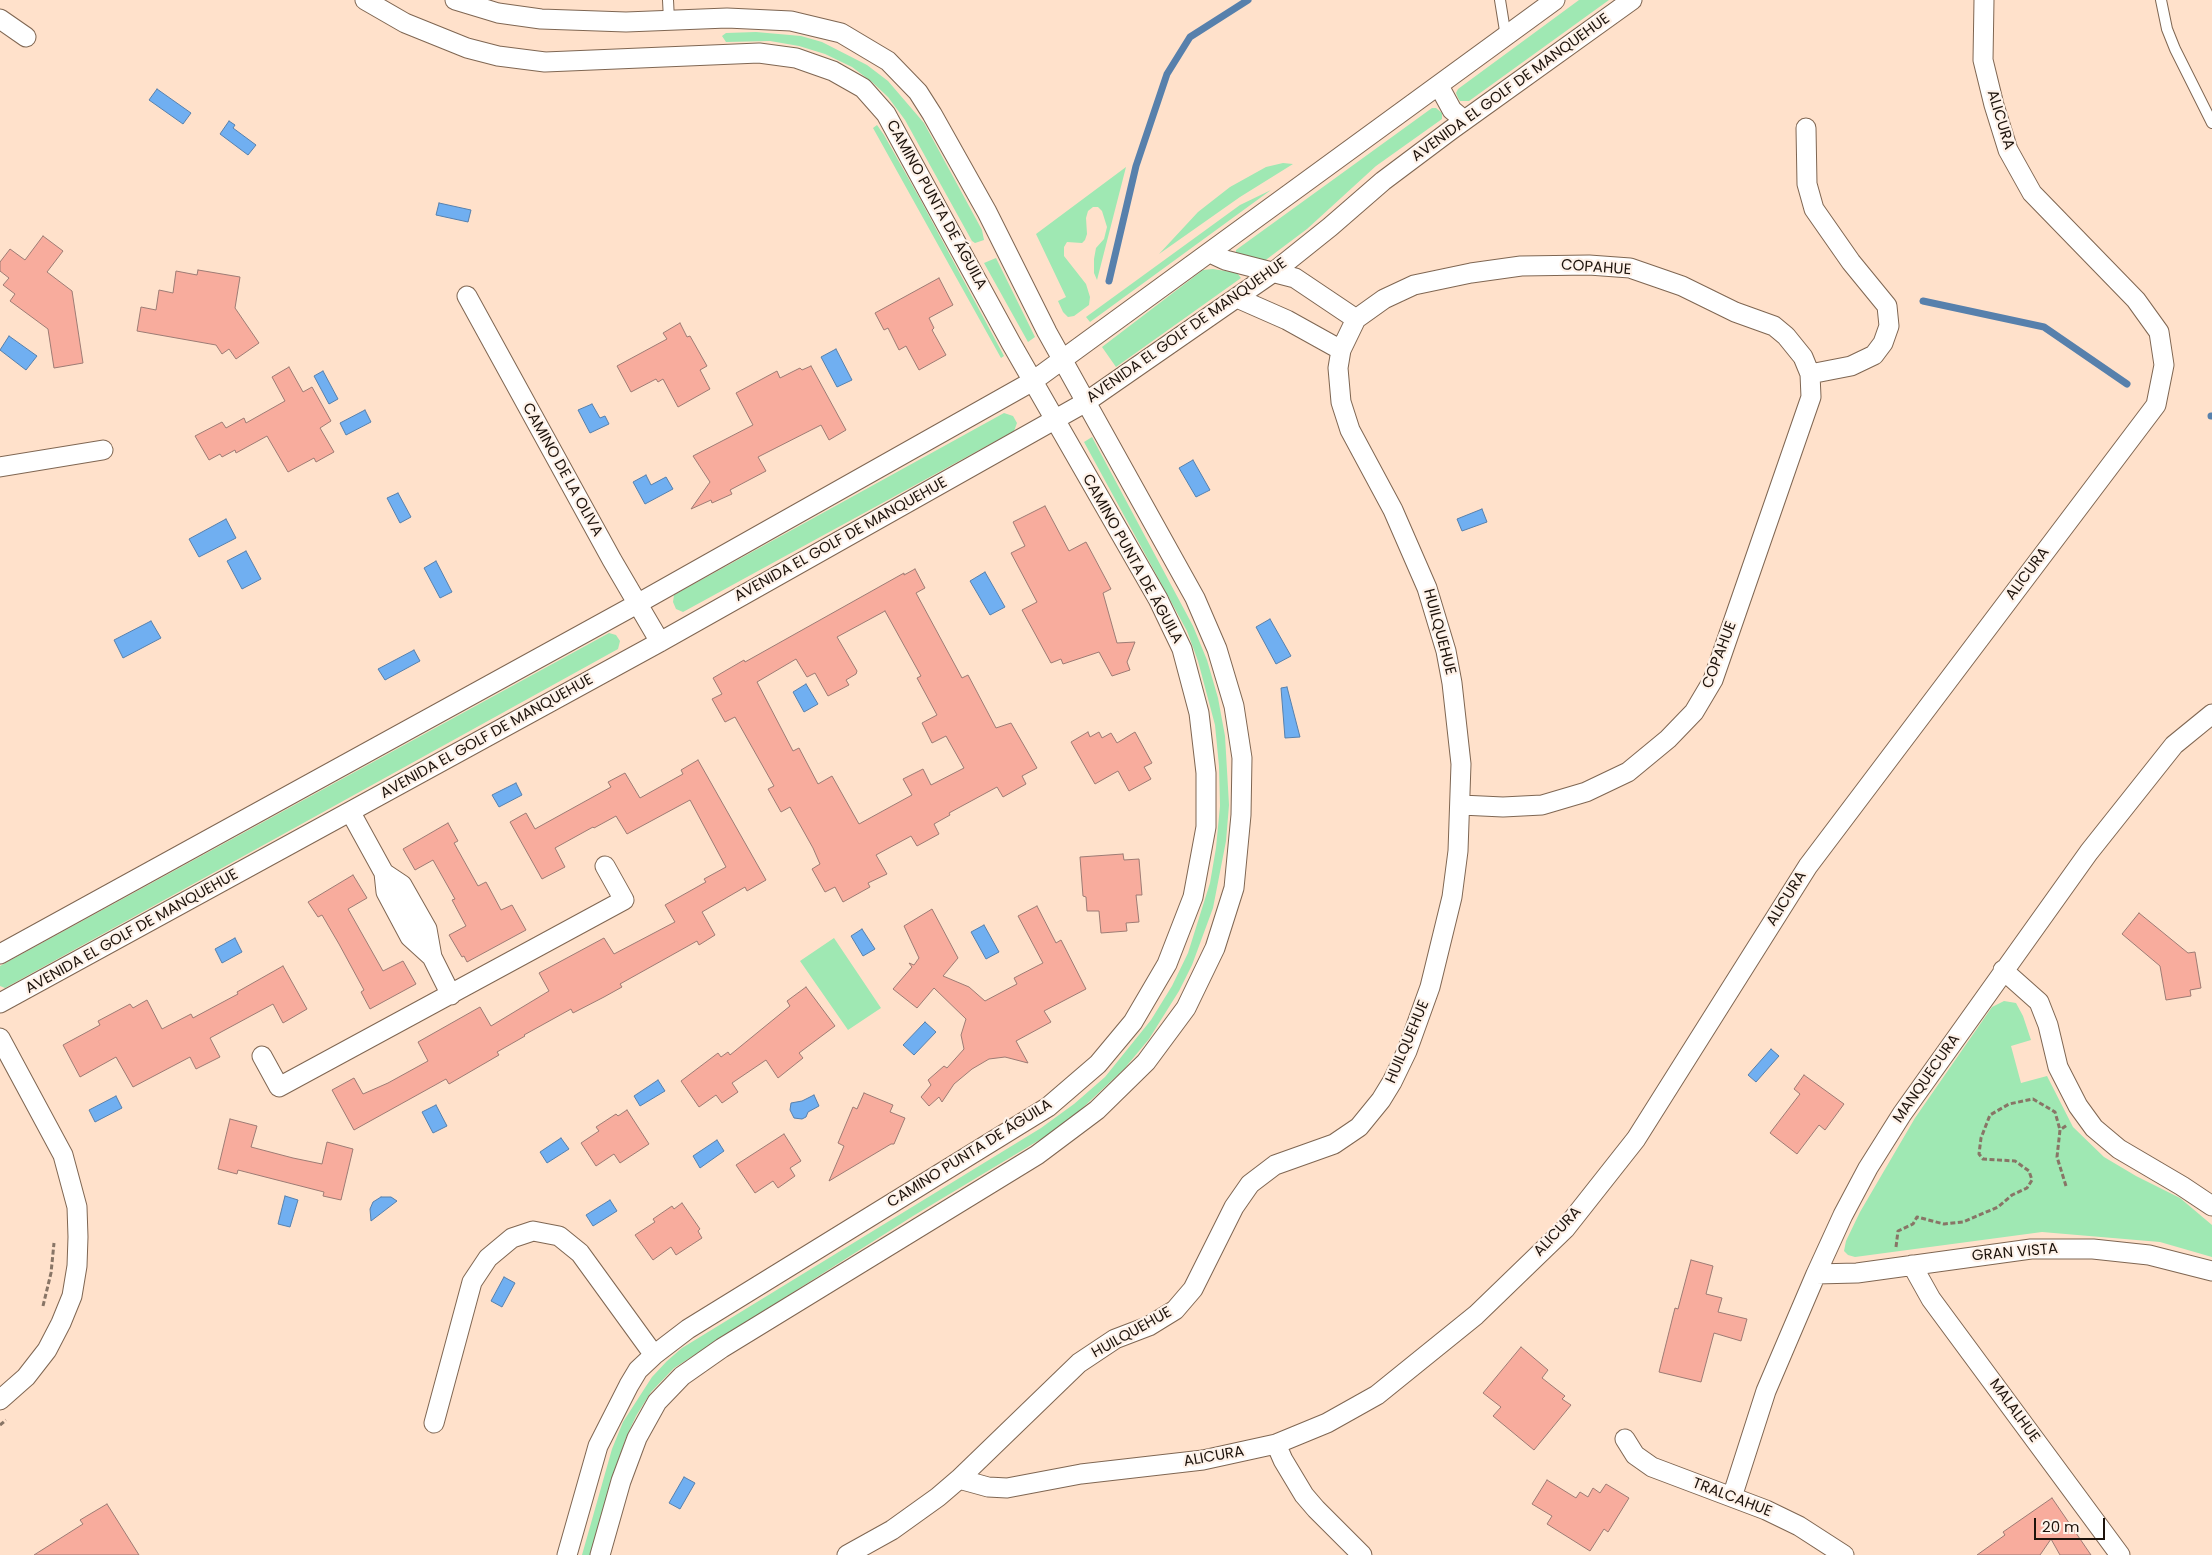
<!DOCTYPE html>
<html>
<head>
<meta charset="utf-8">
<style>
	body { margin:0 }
	#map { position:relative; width:2212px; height:1555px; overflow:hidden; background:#ffe1cb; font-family:Poppins,sans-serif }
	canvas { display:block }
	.scale { position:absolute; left:2034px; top:1518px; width:71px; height:22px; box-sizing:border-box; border:2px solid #1d130c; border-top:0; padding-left:6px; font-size:15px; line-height:18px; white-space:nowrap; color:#1d130c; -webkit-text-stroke:4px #fef2e9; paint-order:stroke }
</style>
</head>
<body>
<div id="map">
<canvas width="2212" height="1555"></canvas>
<div class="scale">20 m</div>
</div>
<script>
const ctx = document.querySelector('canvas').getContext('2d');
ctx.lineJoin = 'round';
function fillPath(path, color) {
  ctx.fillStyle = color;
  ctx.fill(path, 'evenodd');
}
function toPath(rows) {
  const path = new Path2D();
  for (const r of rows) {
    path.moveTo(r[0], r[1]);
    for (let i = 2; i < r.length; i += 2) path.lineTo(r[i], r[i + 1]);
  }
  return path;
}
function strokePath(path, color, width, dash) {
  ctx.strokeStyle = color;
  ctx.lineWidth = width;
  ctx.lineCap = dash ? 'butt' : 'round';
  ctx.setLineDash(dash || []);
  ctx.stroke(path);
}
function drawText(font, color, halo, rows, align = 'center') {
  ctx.font = font + ' Poppins,sans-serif';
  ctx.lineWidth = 4.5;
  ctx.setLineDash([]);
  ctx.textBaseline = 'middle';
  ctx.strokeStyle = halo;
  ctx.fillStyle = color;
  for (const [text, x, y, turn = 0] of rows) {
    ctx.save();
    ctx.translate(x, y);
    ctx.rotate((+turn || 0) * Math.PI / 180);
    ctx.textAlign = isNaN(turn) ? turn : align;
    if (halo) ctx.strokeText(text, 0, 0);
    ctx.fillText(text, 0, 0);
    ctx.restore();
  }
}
fillPath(toPath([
	[1579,0,1609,0,1469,101,1460,101,1458,98,1456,93,1458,89],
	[756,32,801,36,822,42,867,65,888,81,924,123,982,230,984,240,975,243,972,241,905,120,888,97,872,82,852,67,825,54,799,46,770,41,726,42,722,36,726,33],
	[1432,108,1436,108,1442,113,1442,119,1376,166,1307,229,1263,262,1236,254,1236,250],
	[877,125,884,135,920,199,1004,356,1001,358,873,128],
	[1283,163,1293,164,1240,197,1159,254,1198,212,1230,187,1266,167],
	[1126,167,1097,280,1094,273,1094,259,1096,248,1104,239,1107,227,1102,211,1098,207,1093,207,1088,211,1086,218,1087,234,1085,240,1082,243,1067,242,1064,247,1064,256,1086,284,1090,297,1089,305,1074,316,1068,317,1063,312,1058,301,1066,297,1036,234],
	[1271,190,1090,322,1086,317,1240,205],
	[996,258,1035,337,1028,342,984,263],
	[1213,269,1237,273,1241,278,1116,367,1102,347,1203,270],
	[1004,413,1013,416,1017,423,1014,431,683,612,676,609,673,602,674,595],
	[1092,437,1193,626,1207,660,1218,698,1225,736,1229,805,1226,841,1213,908,1192,965,1179,991,1149,1039,1124,1069,1075,1115,1051,1133,913,1216,674,1368,651,1392,636,1416,625,1440,590,1555,582,1555,612,1449,623,1422,652,1377,667,1361,682,1348,1041,1128,1074,1104,1105,1077,1151,1020,1172,986,1188,953,1210,883,1216,848,1220,806,1219,766,1215,725,1198,661,1187,631,1084,442],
	[609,633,616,635,620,641,618,649,5,988,0,986,0,966],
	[834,938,881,1008,848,1030,800,961],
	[2004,1001,2016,1003,2023,1016,2031,1040,2011,1046,2021,1083,2047,1076,2073,1127,2104,1157,2136,1176,2180,1198,2212,1225,2212,1257,2160,1242,2042,1232,1855,1257,1848,1255,1844,1251,1846,1241,1860,1212,1915,1118,1992,1007]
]), '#9fe8b3');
const water = toPath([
	[157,89,191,113,183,124,149,100,157,89],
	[229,121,235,125,233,128,256,145,248,155,220,134,229,121],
	[439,203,471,210,468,222,436,215,439,203],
	[9,336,37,356,26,370,0,350,9,336],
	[836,349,852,380,837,387,821,357,836,349],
	[323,371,338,399,329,404,314,376,323,371],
	[592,404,600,418,605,416,609,424,590,433,578,410,592,404],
	[365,410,371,422,346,435,340,423,365,410],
	[1193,460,1210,490,1196,497,1179,468,1193,460],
	[646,475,651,485,666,477,673,489,645,504,633,482,646,475],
	[398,493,411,517,400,523,387,498,398,493],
	[1482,509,1487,522,1462,531,1457,519,1482,509],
	[226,519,236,538,199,557,189,539,226,519],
	[246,551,261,579,242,589,227,561,246,551],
	[436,561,452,592,440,598,424,568,436,561],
	[985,572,1005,607,990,615,970,581,985,572],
	[1270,619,1291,656,1276,664,1256,627,1270,619],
	[151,621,161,638,123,658,114,640,151,621],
	[414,650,420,661,385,680,378,669,414,650],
	[806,684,818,704,804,712,793,692,806,684],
	[1287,687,1300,737,1285,738,1281,688,1287,687],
	[516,783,522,795,499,807,492,795,516,783],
	[984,925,999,952,986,959,971,932,984,925],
	[862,929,875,949,863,956,851,936,862,929],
	[235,938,242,952,222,963,215,949,235,938],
	[925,1022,936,1032,914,1055,903,1045,925,1022],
	[1771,1049,1779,1056,1756,1082,1748,1075,1771,1049],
	[658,1080,665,1091,640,1106,634,1096,658,1080],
	[814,1095,819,1106,808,1112,806,1117,802,1119,794,1118,790,1110,791,1103,802,1101,814,1095],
	[116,1096,122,1108,95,1122,89,1110,116,1096],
	[436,1105,447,1126,433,1133,422,1112,436,1105],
	[561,1138,569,1149,547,1163,540,1152,561,1138],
	[717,1140,724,1151,700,1168,693,1156,717,1140],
	[285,1196,298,1200,290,1227,278,1224,285,1196],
	[381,1197,391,1197,397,1201,371,1221,370,1209,373,1202,381,1197],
	[610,1200,617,1211,593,1226,586,1215,610,1200],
	[504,1277,515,1283,502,1307,491,1301,504,1277],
	[684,1477,695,1483,680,1509,669,1503,684,1477]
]);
fillPath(water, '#70aff1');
strokePath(water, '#5780ac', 1);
strokePath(toPath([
	[1109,281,1136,166,1167,74,1190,37,1248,0],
	[1923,301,2044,327,2127,384],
	[2211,416,2212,416]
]), '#5780ac', 7);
const building = toPath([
	[43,236,63,251,47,272,72,291,83,363,54,368,48,329,10,301,15,294,3,285,9,278,0,271,0,262,10,249,25,260,43,236],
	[198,270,240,277,235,308,259,343,236,359,229,349,222,354,216,345,137,331,141,307,156,310,159,290,173,293,176,271,197,275,198,270],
	[939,278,953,305,929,318,934,328,932,330,946,355,919,370,906,346,899,350,888,328,884,330,875,313,939,278],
	[680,323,687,337,690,336,707,366,700,370,710,389,678,407,663,379,658,382,656,379,631,392,617,366,667,339,663,333,680,323],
	[811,366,846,430,829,440,821,425,758,457,766,471,730,490,732,494,712,503,711,500,691,509,710,482,693,456,753,425,736,393,777,371,780,378,800,368,802,370,811,366],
	[289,367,303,392,312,387,331,421,320,428,334,452,316,462,314,458,288,472,267,436,236,453,235,450,222,457,220,454,209,460,195,436,222,422,226,428,244,418,246,423,285,401,272,377,289,367],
	[1045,506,1069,551,1086,542,1111,589,1103,593,1117,643,1135,642,1127,662,1130,670,1112,676,1099,652,1063,664,1061,659,1051,663,1022,610,1037,602,1011,553,1025,546,1013,522,1045,506],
	[915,569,925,588,916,593,962,678,968,675,996,728,1011,723,1037,768,1022,776,1026,784,1003,797,997,787,949,813,950,815,934,824,939,834,917,846,911,836,876,855,887,874,868,883,870,887,843,902,835,887,825,892,812,869,820,864,813,848,790,807,781,812,768,789,774,786,735,717,725,722,712,699,722,694,713,678,744,660,745,662,904,573,904,575,915,569],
	[885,611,921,676,917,678,937,715,922,723,932,743,946,736,964,768,931,785,923,769,903,779,912,795,859,824,832,776,818,784,799,748,793,751,757,682,796,659,807,677,815,673,828,696,849,685,846,680,856,674,857,671,837,637,885,611],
	[1088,732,1090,737,1099,732,1102,738,1111,733,1117,743,1135,732,1152,763,1144,767,1151,779,1129,791,1118,771,1095,784,1071,742,1088,732],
	[698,760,766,880,747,891,745,887,702,912,715,935,699,945,697,941,620,984,622,987,604,997,573,1013,571,1009,524,1035,525,1036,497,1052,499,1055,449,1084,446,1079,354,1130,332,1090,354,1078,363,1094,388,1083,428,1061,418,1042,480,1007,491,1026,549,991,539,973,604,938,614,954,675,922,665,905,706,882,704,879,726,867,690,800,627,834,616,816,594,828,593,827,555,848,565,867,542,879,510,822,526,813,535,829,611,787,608,782,625,773,640,798,683,774,681,770,698,760],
	[448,823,458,841,454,843,478,886,486,882,501,910,512,905,526,930,467,962,464,956,462,957,449,935,466,926,452,900,455,899,433,860,415,870,403,849,448,823],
	[1123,854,1124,860,1139,859,1142,895,1136,895,1139,922,1126,923,1127,931,1101,933,1099,911,1087,911,1086,897,1083,896,1080,857,1123,854],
	[353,875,367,898,348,909,383,971,403,961,416,984,370,1009,361,992,364,990,339,944,322,915,318,917,308,902,353,875],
	[1037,906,1056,943,1061,940,1086,989,1044,1011,1051,1022,1016,1041,1028,1063,1005,1057,989,1059,972,1069,954,1084,942,1102,939,1097,929,1106,921,1097,931,1085,928,1080,944,1066,947,1068,964,1049,961,1035,966,1019,934,988,917,1008,893,989,912,967,909,963,914,965,919,958,904,926,932,909,958,958,943,976,969,987,985,1001,1017,984,1014,978,1043,963,1018,916,1037,906],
	[2139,913,2188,953,2195,952,2201,988,2190,990,2191,996,2166,1000,2160,966,2122,934,2139,913],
	[283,966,307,1009,283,1023,273,1004,210,1038,220,1057,196,1069,190,1057,133,1087,116,1057,80,1077,63,1045,100,1025,98,1021,130,1004,133,1008,147,1000,162,1029,191,1014,193,1018,238,994,237,992,283,966],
	[806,987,835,1026,799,1053,803,1058,778,1078,766,1060,732,1083,738,1092,722,1103,716,1095,699,1107,681,1081,718,1053,721,1057,728,1052,730,1055,790,1006,787,1001,806,987],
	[1804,1075,1844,1104,1825,1130,1819,1125,1797,1154,1770,1133,1800,1094,1794,1089,1804,1075],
	[864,1093,893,1105,890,1112,905,1118,894,1144,891,1144,829,1181,844,1146,838,1143,853,1107,857,1109,864,1093],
	[627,1110,649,1144,620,1163,614,1154,596,1166,581,1143,599,1131,596,1127,616,1114,618,1116,627,1110],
	[230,1119,257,1126,251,1147,293,1158,322,1164,327,1142,353,1149,341,1200,323,1196,324,1192,238,1170,237,1174,218,1169,230,1119],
	[784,1134,801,1161,790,1168,795,1176,778,1188,773,1181,755,1193,736,1165,784,1134],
	[682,1203,700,1229,698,1231,702,1238,676,1255,671,1247,653,1260,635,1235,655,1222,653,1219,672,1206,674,1209,682,1203],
	[1691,1260,1713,1266,1706,1294,1722,1298,1718,1312,1747,1319,1741,1341,1714,1333,1701,1382,1659,1372,1675,1308,1678,1309,1691,1260],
	[1521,1347,1548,1370,1542,1378,1565,1396,1562,1399,1571,1405,1534,1450,1493,1416,1501,1407,1483,1393,1521,1347],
	[1547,1480,1576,1498,1580,1492,1588,1497,1593,1488,1600,1493,1606,1484,1629,1498,1608,1532,1604,1529,1590,1551,1547,1524,1552,1516,1532,1504,1547,1480],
	[2052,1498,2091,1555,2060,1555,2051,1539,2040,1555,1977,1555,2005,1535,2003,1532,2052,1498],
	[107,1504,139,1555,34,1555,83,1524,80,1520,107,1504]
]);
fillPath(building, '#f8ac9d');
strokePath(building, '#9d7b74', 1);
const service = toPath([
	[668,0,669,20],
	[1500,0,1506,37],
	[2161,0,2167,29,2175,49,2212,123]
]);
const minor = toPath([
	[365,0,405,23,467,48,498,56,545,62,759,53,796,58,833,71,863,88,886,114,1011,343,1158,599,1182,649,1199,713,1206,773,1206,827,1193,897,1167,964,1133,1022,1098,1064,1048,1107,688,1329,654,1355,638,1370,629,1385,598,1446,567,1555],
	[455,0,498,13,541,19,626,22,727,18,791,21,841,33,888,61,918,92,932,114,987,212,1047,332,1195,598,1217,649,1234,706,1242,758,1241,815,1234,888,1215,948,1186,1008,1146,1062,1097,1110,1037,1155,722,1348,682,1376,657,1402,637,1438,621,1481,600,1555],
	[0,19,26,37],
	[1439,86,1452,110,1464,120],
	[1806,128,1807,184,1814,209,1851,262,1887,306,1889,326,1883,343,1874,355,1851,366,1810,374],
	[1210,253,1225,260,1295,278,1356,319],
	[467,296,612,560,660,642],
	[1237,298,1287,320,1341,350],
	[0,467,103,450],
	[351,813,384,873],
	[0,954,637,604,1033,381,1555,0],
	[432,957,410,937,386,892,384,873,402,885,427,929,432,957,451,995],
	[2003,970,2039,1002,2048,1025,2058,1067,2078,1106,2094,1128,2119,1149,2182,1186,2212,1206],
	[0,1003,660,642,1086,402,1275,271,1330,227,1383,181,1451,130,1632,0],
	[0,1038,63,1155,77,1207,78,1237,77,1266,72,1296,61,1323,47,1350,26,1377,0,1400],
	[262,1056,279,1087,624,900,605,866],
	[1912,1265,1931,1299,2120,1555],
	[1816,1274,1857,1273,2031,1249,2093,1249,2149,1255,2212,1271],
	[434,1423,472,1282,488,1258,512,1238,533,1231,559,1236,580,1253,654,1355],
	[1625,1439,1635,1455,1652,1467,1766,1510,1799,1526,1844,1555],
	[1276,1444,1283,1460,1304,1495,1316,1509,1362,1555],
	[959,1479,988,1487,1007,1488,1081,1474,1203,1460,1276,1444,1327,1423,1377,1395,1476,1315,1565,1229,1636,1139,1808,866,2156,405,2164,365,2159,332,2136,300,2032,193,2008,150,1994,105,1983,60,1984,0],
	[1732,1497,1766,1391,1816,1274,1843,1215,1868,1168,1902,1114,2089,852,2174,745,2212,714],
	[847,1555,892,1530,938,1497,959,1479,1079,1363,1115,1339,1149,1326,1175,1310,1193,1289,1234,1207,1250,1184,1275,1165,1334,1144,1359,1127,1381,1100,1392,1082,1407,1051,1430,987,1452,897,1458,851,1461,764,1452,683,1446,651,1427,588,1393,510,1350,430,1341,402,1338,368,1341,350,1356,319,1384,299,1414,285,1471,273,1521,266,1589,265,1630,268,1682,286,1735,312,1774,326,1786,336,1803,357,1810,374,1811,397,1713,680,1694,712,1668,739,1628,772,1586,792,1542,805,1503,807,1461,805]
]);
strokePath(service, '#7f6652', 12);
strokePath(minor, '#7f6652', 21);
strokePath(toPath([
	[2066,1186,2057,1157,2060,1130,2067,1125],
	[1896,1247,1898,1231,1913,1224,1917,1217,1944,1224,1963,1222,1998,1207,2012,1195,2027,1188,2032,1180,2029,1171,2015,1161,1983,1159,1979,1154,1981,1138,1990,1115,2009,1104,2033,1099,2055,1112,2060,1130],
	[43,1306,51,1273,54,1243],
	[0,1425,6,1420]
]), '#887566', 3, [5, 2.5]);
strokePath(service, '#fff', 10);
strokePath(minor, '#fff', 19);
drawText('15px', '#1d130c', '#fef2e9', [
	["AVENIDA EL GOLF DE MANQUEHUE",1511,88,-36],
	["ALICURA",2000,120,73],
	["CAMINO PUNTA DE ÁGUILA",936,205,61],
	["COPAHUE",1596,268,4],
	["AVENIDA EL GOLF DE MANQUEHUE",1187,331,-35],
	["CAMINO DE LA OLIVA",562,470,61],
	["AVENIDA EL GOLF DE MANQUEHUE",841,540,-29],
	["CAMINO PUNTA DE ÁGUILA",1132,559,61],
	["ALICURA",2028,574,-53],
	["HUILQUEHUE",1439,632,75],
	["COPAHUE",1720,655,-69],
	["AVENIDA EL GOLF DE MANQUEHUE",487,737,-29],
	["ALICURA",1787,899,-58],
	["AVENIDA EL GOLF DE MANQUEHUE",132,932,-29],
	["HUILQUEHUE",1408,1042,-67],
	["MANQUECURA",1927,1079,-55],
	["CAMINO PUNTA DE ÁGUILA",970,1154,-32],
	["ALICURA",1558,1232,-47],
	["GRAN VISTA",2015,1253,-5],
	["HUILQUEHUE",1132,1333,-29],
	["MALALHUE",2014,1411,54],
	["ALICURA",1214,1457,-10],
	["TRALCAHUE",1732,1498,21]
]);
</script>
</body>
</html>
